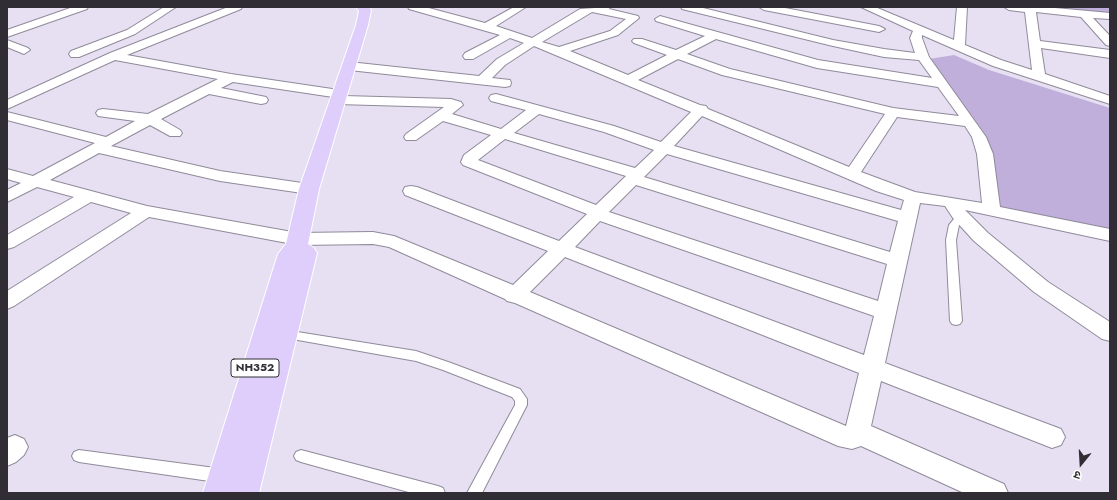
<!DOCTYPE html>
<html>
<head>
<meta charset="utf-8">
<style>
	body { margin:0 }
	#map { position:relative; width:1117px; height:500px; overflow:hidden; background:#e6e0f2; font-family:Jost,"Noto Sans Devanagari",sans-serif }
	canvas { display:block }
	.frame { position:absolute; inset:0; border:8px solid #302e34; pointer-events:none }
	.north { position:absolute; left:1061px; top:444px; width:40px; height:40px; -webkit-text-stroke:3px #fff; paint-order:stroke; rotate:198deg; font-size:11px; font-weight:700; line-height:16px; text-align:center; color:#302e34 }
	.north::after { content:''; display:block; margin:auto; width:14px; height:18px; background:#302e34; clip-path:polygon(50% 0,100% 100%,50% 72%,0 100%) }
</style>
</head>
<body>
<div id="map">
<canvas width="1117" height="500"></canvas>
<div class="frame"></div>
<div class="north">उ</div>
</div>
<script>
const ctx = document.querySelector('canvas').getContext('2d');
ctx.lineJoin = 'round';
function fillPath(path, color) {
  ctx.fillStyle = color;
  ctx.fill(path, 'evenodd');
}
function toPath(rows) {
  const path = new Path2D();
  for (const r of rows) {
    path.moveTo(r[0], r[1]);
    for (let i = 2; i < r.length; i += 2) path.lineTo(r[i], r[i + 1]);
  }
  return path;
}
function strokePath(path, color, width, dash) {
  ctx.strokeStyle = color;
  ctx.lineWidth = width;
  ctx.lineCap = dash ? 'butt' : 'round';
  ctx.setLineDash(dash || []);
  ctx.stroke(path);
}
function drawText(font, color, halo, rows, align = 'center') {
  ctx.font = font + ' Jost,sans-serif';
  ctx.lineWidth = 3;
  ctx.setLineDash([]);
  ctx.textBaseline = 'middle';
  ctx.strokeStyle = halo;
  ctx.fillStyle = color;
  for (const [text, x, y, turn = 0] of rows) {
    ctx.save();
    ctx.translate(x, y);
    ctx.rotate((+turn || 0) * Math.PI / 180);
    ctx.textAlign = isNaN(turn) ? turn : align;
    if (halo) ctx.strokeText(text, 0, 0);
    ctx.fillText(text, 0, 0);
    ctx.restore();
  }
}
fillPath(toPath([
	[1021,7,1110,7,1110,14],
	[954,55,989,70,1110,108,1110,229,1001,207,989,144,929,59]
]), '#bfafda');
const service = toPath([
	[961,213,966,216,959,225,956,240,962,321,960,324,956,325,952,324,950,321,946,240,949,225,958,214,961,213],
	[285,330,416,351,451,363,520,389,527,399,527,405,482,493,467,493,515,405,515,401,512,397,443,370,416,361,281,337,279,334,281,331,285,330],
	[79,450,223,469,228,471,230,476,228,481,223,483,79,462,74,460,72,456,74,452,79,450],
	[301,450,438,486,443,488,445,493,412,493,301,462,296,460,294,456,296,452,301,450]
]);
const minor = toPath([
	[73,7,88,7,87,9,7,37,7,30,73,7],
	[164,7,176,7,135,34,79,57,71,57,69,54,71,51,127,30,164,7],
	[228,7,242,7,241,9,127,55,231,74,339,90,344,91,346,94,344,96,451,99,461,102,463,105,452,114,501,129,526,110,491,101,489,98,491,95,496,94,614,126,661,142,691,112,534,46,505,65,492,78,510,80,511,83,510,86,505,87,349,70,343,66,349,62,479,76,497,59,524,43,510,38,473,59,465,59,463,56,465,53,500,35,409,9,408,7,425,7,485,23,514,7,526,7,496,26,532,38,580,9,610,7,609,9,638,16,639,18,618,35,570,51,628,75,667,55,634,43,632,41,634,39,642,39,676,50,705,36,656,21,655,19,660,16,818,60,932,78,919,60,884,57,833,46,682,9,681,7,699,7,833,40,884,49,915,53,910,38,913,31,861,7,875,7,954,40,957,7,967,7,965,45,1001,60,1032,70,1025,12,1009,10,1004,7,1044,7,1110,13,1110,19,1093,18,1110,36,1110,46,1106,45,1081,17,1036,12,1040,41,1110,50,1110,58,1041,48,1045,74,1110,96,1110,104,993,66,922,35,922,38,929,57,986,137,993,154,1000,207,1110,229,1110,241,965,210,988,233,1048,282,1110,322,1110,341,1102,339,1034,292,974,241,953,218,945,206,920,203,885,363,1061,429,1065,437,1061,445,1052,448,881,381,871,426,1004,484,1008,493,964,493,861,446,852,449,838,446,515,303,507,301,505,299,389,247,373,244,298,245,149,217,14,306,7,309,7,291,131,213,91,202,14,247,7,249,7,235,74,197,37,187,7,202,7,190,21,183,7,179,7,169,33,176,95,143,7,120,7,112,106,137,135,121,98,116,96,113,98,110,103,109,148,114,218,79,115,60,7,109,7,100,110,53,228,7],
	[592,12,626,19,610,31,559,47,542,42,592,12],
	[716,39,817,68,938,87,959,116,893,108,730,69,687,54,716,39],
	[678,59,722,75,885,114,849,167,708,109,706,106,700,105,638,80,678,59],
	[233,82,333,97,330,100,332,103,337,104,444,107,406,134,404,137,406,140,416,140,443,121,491,135,464,155,461,162,463,165,587,214,559,241,417,187,411,186,405,187,403,191,405,195,548,251,513,285,394,236,373,232,298,233,147,206,50,180,99,153,220,181,309,194,315,193,317,189,315,185,309,184,220,171,111,146,150,125,170,136,180,136,182,133,180,130,161,119,209,94,261,104,266,103,268,100,266,97,221,88,233,82],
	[539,114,604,132,654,150,635,168,514,133,539,114],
	[702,116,876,191,904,200,901,210,674,146,702,116],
	[897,117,965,126,972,137,977,154,982,203,915,192,861,172,897,117],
	[505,139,626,176,596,205,478,160,505,139],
	[667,154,898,221,890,252,644,177,667,154],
	[636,185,887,264,878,301,609,212,636,185],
	[600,221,874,316,864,355,575,247,600,221],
	[565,257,859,373,846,426,530,292,565,257],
	[759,7,780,7,879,26,885,29,879,32,764,10,759,7],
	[7,40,28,48,30,50,24,54,7,47,7,40],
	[15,435,24,439,28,447,24,455,16,462,7,466,7,438,15,435]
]);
const trunk = toPath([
	[356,7,369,7,371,10,368,25,319,189,308,244,314,248,317,253,259,493,203,493,278,254,286,244,299,189,356,25,359,11,356,7]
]);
strokePath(service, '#908a9a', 2);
strokePath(minor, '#908a9a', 2);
strokePath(trunk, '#fff', 2);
fillPath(service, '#fff');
fillPath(minor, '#fff');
fillPath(trunk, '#dfcefb');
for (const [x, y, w] of [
	[255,368,48]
]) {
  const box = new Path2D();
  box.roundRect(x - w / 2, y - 9, w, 18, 3);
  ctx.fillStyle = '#fff';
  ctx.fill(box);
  strokePath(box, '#302e34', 1);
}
drawText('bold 11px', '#302e34', null, [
	["NH352",255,368]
]);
</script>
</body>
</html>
